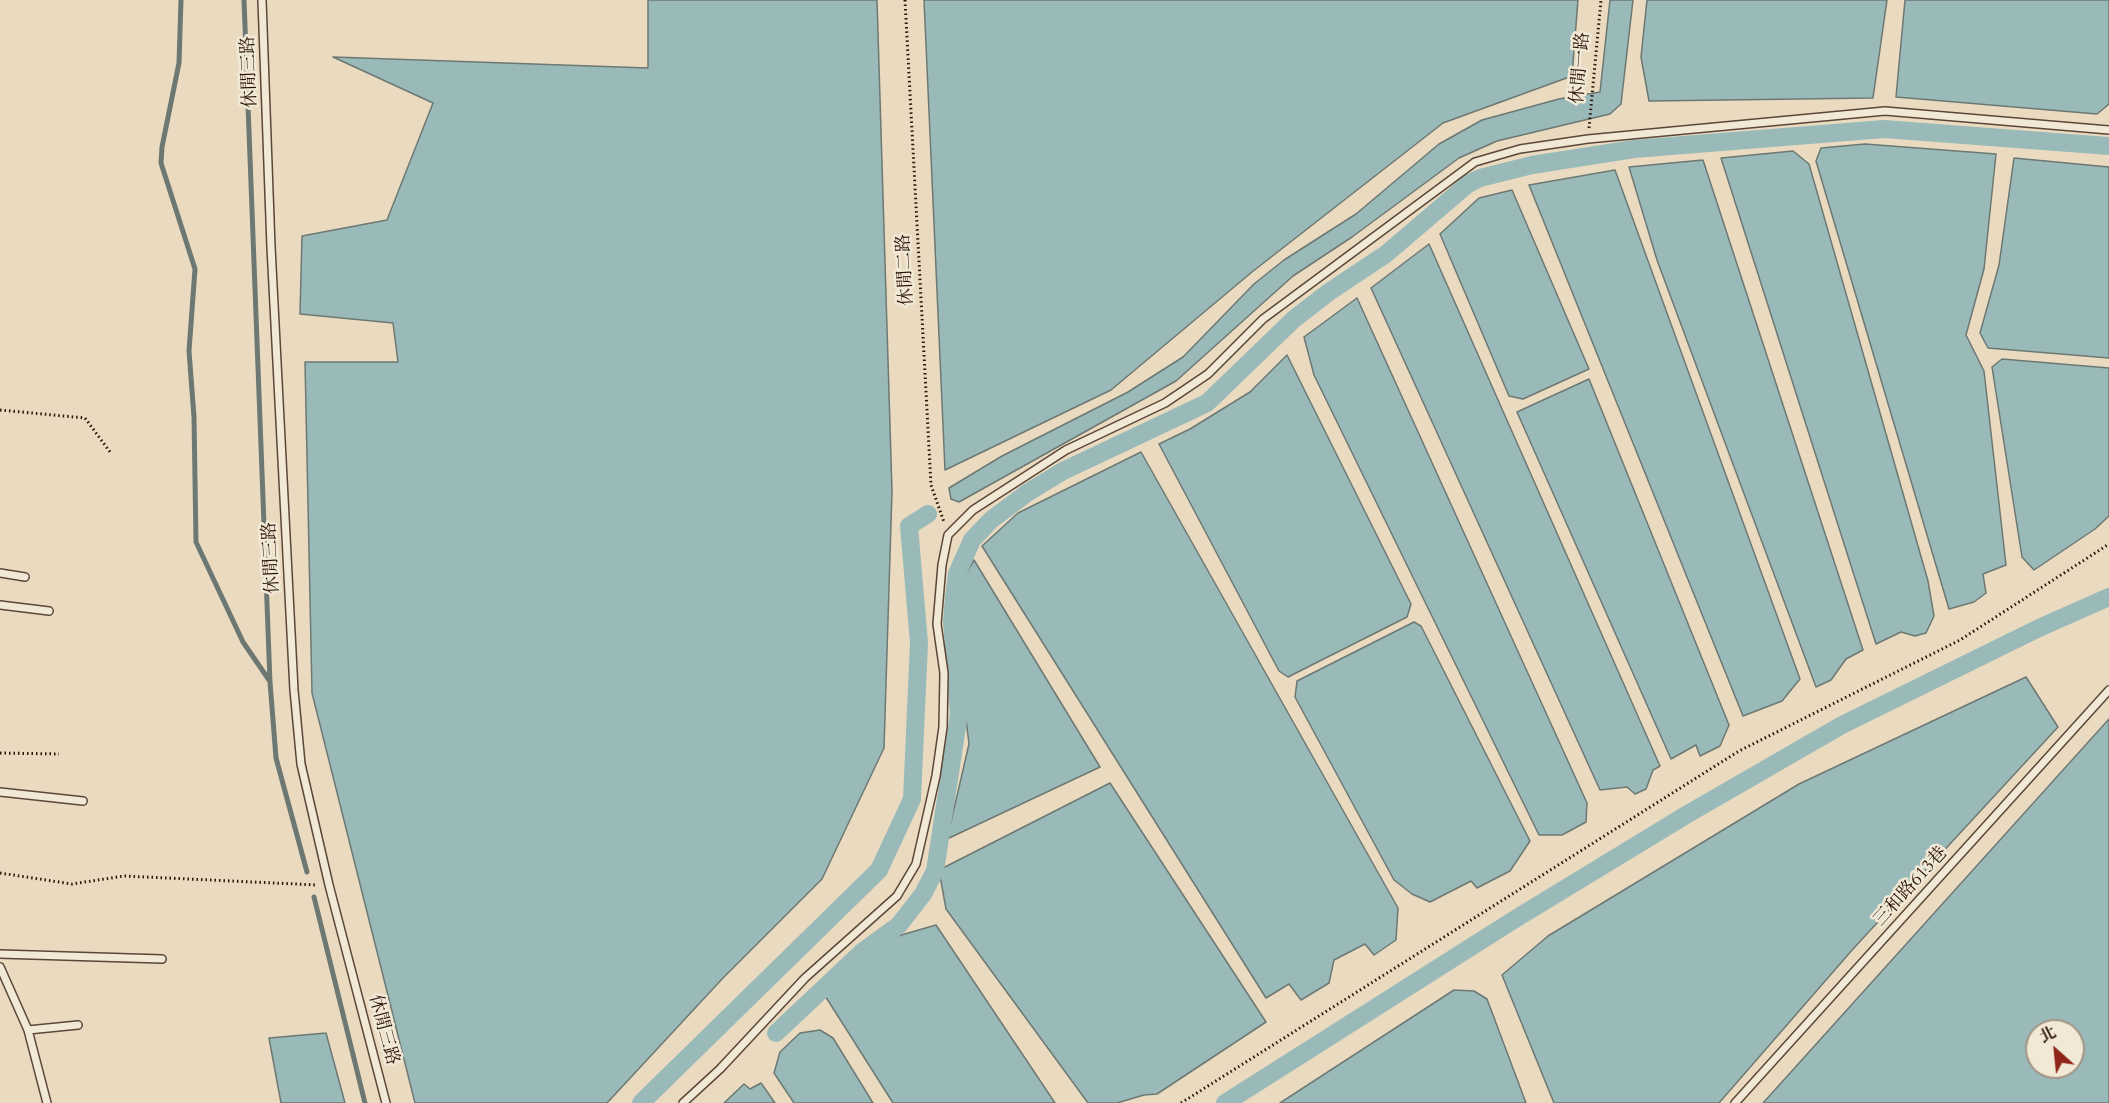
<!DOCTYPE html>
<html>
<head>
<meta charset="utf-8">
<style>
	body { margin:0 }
	#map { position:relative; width:2109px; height:1103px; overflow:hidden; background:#eadbc0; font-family:Cardo,"Noto Serif TC",serif }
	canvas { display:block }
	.north { position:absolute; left:2025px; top:1019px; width:60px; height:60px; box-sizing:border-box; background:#f1e8d6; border:2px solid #a29484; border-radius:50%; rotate:333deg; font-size:16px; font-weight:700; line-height:24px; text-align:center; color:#2b150a }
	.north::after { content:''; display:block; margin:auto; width:21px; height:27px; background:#8f2418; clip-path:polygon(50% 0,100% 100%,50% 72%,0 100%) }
</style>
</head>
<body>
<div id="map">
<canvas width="2109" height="1103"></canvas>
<div class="north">北</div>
</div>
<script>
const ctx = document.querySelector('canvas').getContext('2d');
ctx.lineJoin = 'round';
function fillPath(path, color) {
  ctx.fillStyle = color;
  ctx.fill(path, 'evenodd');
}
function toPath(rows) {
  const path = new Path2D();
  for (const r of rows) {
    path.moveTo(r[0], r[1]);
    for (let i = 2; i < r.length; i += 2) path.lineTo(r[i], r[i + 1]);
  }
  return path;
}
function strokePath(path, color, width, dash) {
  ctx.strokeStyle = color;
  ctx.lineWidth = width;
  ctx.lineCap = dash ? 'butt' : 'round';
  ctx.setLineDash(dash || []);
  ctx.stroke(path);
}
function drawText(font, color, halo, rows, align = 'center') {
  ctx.font = font + ' Cardo,"Noto Serif TC",serif';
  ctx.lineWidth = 5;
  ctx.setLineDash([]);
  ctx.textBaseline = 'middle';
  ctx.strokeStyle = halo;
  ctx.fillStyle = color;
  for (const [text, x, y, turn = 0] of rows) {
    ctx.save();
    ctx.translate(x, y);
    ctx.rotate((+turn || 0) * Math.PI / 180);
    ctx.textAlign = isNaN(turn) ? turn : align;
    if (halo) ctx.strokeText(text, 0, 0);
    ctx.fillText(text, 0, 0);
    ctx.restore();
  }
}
const water = toPath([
	[648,0,877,0,892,491,884,748,822,879,723,978,607,1103,415,1103,312,693,305,362,398,362,393,323,300,314,302,236,387,220,433,103,333,57,648,68,648,0],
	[924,0,1578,0,1572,76,1443,123,1252,272,1111,390,945,470,924,0],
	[1610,0,1633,0,1621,104,1610,114,1497,141,1459,158,1352,237,1293,276,1176,381,959,502,951,499,949,488,1002,456,1128,392,1183,357,1254,284,1284,260,1356,214,1439,144,1482,120,1559,99,1600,92,1610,0],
	[1647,0,1887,0,1873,98,1649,101,1641,57,1647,0],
	[1905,0,2109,0,2109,104,2097,114,1896,97,1905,0],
	[1865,144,1996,154,1984,269,1966,335,1984,371,2006,565,1983,574,1986,593,1974,602,1949,609,1816,161,1821,148,1865,144],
	[1793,151,1809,164,1928,581,1934,616,1926,633,1915,636,1901,632,1876,644,1721,158,1793,151],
	[2014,158,2109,167,2109,358,1988,348,1980,333,1999,265,2014,158],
	[1703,160,1863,650,1846,659,1831,680,1816,687,1657,260,1629,167,1703,160],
	[1615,170,1800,679,1782,701,1743,716,1529,185,1615,170],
	[1512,190,1589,369,1523,399,1509,396,1440,234,1479,198,1512,190],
	[1429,244,1660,766,1653,770,1646,789,1635,794,1627,787,1600,790,1371,288,1429,244],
	[1357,298,1587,803,1586,822,1562,835,1539,835,1314,375,1304,337,1357,298],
	[1287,355,1411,604,1407,617,1288,677,1279,671,1159,444,1190,429,1250,392,1287,355],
	[2002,359,2109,368,2109,516,2095,529,2034,570,2022,557,1992,367,2002,359],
	[1589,379,1729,725,1720,746,1700,756,1696,745,1671,759,1517,412,1589,379],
	[1141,452,1398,908,1396,940,1374,955,1365,944,1334,960,1329,983,1301,1000,1289,984,1266,998,982,546,1018,513,1141,452],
	[974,560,1100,767,947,839,969,744,954,622,964,577,974,560],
	[1414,622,1421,626,1530,841,1510,871,1477,888,1471,881,1430,902,1412,894,1394,880,1295,697,1297,681,1414,622],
	[2026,677,2058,727,1853,949,1719,1103,1554,1103,1502,975,1548,936,1799,784,2026,677],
	[2109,719,2109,1103,1763,1103,1809,1052,2109,719],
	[2037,1031,2073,1031,2073,1067,2037,1067,2037,1031],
	[1110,783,1266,1022,1157,1094,1144,1095,1117,1103,1088,1103,946,909,939,870,1110,783],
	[936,925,1055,1103,893,1103,822,991,877,942,936,925],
	[1454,990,1474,991,1487,999,1526,1103,1280,1103,1454,990],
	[820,1030,833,1038,873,1103,794,1103,774,1073,780,1052,800,1033,820,1030],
	[326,1033,345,1103,281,1103,269,1038,326,1033],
	[761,1083,775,1103,724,1103,744,1084,750,1089,761,1083]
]);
fillPath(water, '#99bab9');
strokePath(water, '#6d7873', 1.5);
strokePath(toPath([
	[181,0,179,63,162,147,161,163,195,269,189,351,194,417,196,542,243,642,269,680],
	[244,0,270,682,276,758,307,872],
	[314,897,365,1103]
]), '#6d7873', 5);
strokePath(toPath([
	[776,1033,862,952,899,925,923,894,935,871,959,714,952,621,954,597,957,574,972,540,991,520,1027,493,1063,471,1207,403,1294,319,1329,292,1386,254,1468,184,1480,178,1532,165,1634,149,1884,129,2109,146],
	[641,1103,879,870,912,799,919,643,909,526,928,514],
	[1225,1103,1512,921,1686,815,1842,725,2039,628,2109,597]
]), '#99bab9', 18);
const lane = toPath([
	[262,0,271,247,294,690,301,764,329,885,386,1103],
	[0,573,25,577],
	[0,605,49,611],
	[0,792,83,801],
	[0,954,162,959],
	[0,967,28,1030,47,1103],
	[28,1030,78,1025],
	[683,1103,720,1069,805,978,897,896,916,864,936,776,943,727,944,673,937,624,942,565,948,535,973,510,1066,450,1165,403,1208,374,1263,319,1475,162,1520,149,1588,139,1885,111,2109,130],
	[1735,1103,2109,690]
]);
strokePath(lane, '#5b4638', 10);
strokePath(toPath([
	[905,0,931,485,944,522],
	[1589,128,1601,0],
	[0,410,85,418,110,452],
	[0,753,59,754],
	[0,873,72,884,124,876,317,885],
	[1181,1103,1739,751,1960,640,2109,544]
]), '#2b150a', 3, [1.5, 3]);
strokePath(lane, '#f1e8d6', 7);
drawText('18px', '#2b150a', '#f1e8d6', [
	["休閒一路",1581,68,-85],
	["休閒三路",250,72,-92],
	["休閒二路",906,270,-93],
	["休閒三路",272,558,-93],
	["三和路613巷",1911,887,-48],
	["休閒三路",383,1030,75]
]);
</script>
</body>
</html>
